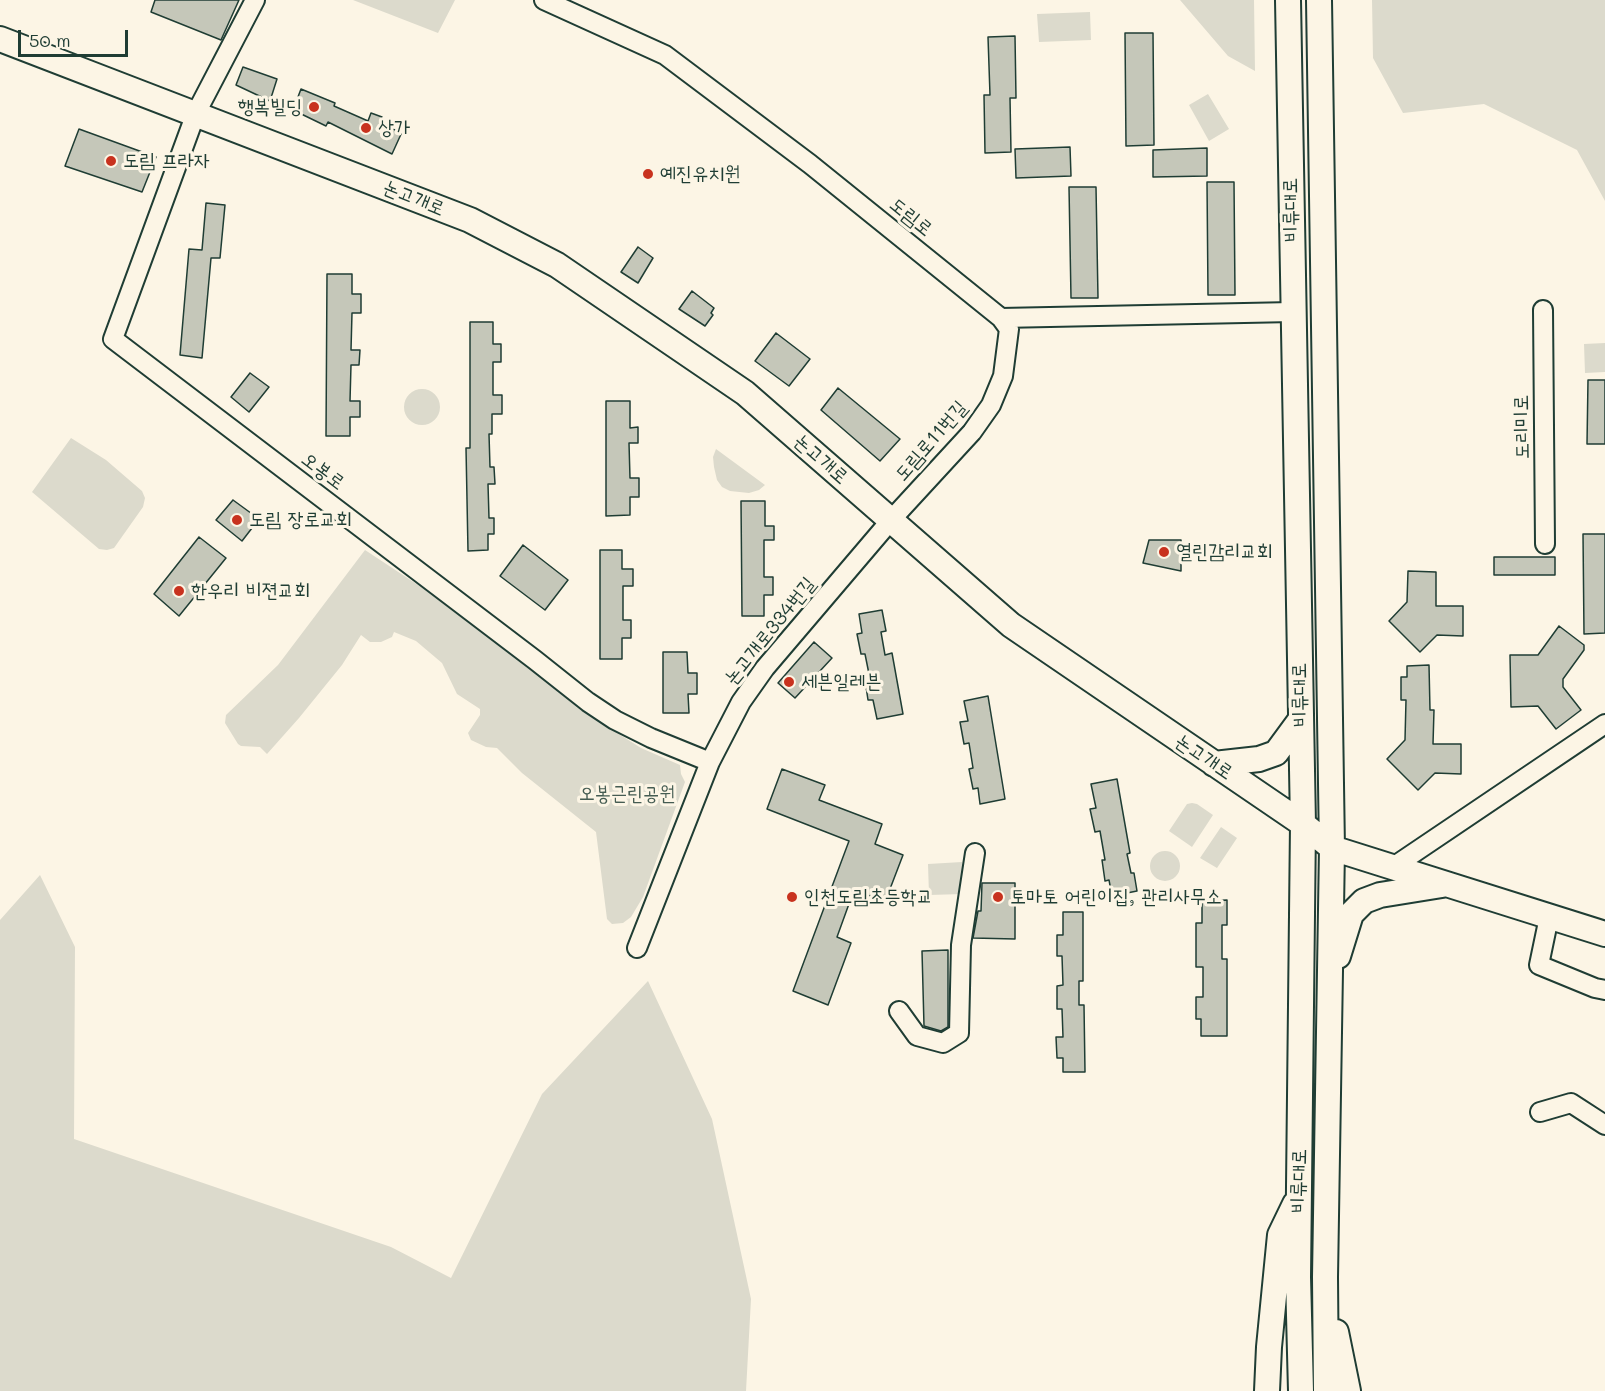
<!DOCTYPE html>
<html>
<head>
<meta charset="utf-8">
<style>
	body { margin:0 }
	#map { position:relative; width:1605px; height:1391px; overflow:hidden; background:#fcf5e5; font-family:Mali,sans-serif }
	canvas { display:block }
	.scale { position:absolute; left:18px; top:30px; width:110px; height:27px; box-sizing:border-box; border:3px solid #1f3d34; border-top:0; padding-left:8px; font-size:18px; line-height:21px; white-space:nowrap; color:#1f3d34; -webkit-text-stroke:4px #fcf5e5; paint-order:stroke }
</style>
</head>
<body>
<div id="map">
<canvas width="1605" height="1391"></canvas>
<div class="scale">50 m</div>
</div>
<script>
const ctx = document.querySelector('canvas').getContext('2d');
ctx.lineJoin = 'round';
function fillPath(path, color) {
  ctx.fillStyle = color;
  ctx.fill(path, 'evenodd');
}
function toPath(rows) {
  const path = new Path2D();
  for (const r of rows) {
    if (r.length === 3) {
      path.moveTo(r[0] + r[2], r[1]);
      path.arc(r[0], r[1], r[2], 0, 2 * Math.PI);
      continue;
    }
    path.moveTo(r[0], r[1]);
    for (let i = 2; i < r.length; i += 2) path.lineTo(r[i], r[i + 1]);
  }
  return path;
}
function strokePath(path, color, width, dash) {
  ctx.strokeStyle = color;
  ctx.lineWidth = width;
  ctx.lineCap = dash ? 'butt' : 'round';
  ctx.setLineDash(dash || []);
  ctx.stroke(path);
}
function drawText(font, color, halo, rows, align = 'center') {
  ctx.font = font + ' Mali,"Poor Story",sans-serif';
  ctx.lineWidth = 6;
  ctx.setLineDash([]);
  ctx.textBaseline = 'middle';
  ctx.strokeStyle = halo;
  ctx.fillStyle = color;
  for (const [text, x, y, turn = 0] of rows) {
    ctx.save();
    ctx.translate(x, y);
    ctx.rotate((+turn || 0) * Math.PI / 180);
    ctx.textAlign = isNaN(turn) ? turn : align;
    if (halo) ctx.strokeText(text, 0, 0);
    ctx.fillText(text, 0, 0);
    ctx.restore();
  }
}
fillPath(toPath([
	[353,0,455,0,438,33],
	[1180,0,1254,0,1255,71,1228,56],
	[1372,0,1605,0,1605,201,1577,150,1484,104,1403,113,1373,58],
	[1090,12,1091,40,1039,42,1037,14],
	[1208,94,1229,129,1209,141,1189,105],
	[1605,343,1605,372,1585,373,1584,344],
	[422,407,18],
	[71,438,106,460,142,491,145,498,143,507,114,548,107,550,99,549,32,492],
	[716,449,765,485,759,490,749,493,730,491,722,487,717,480,714,467,713,457],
	[365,550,421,587,606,726,641,748,680,765,681,774,685,782,643,897,631,917,623,923,612,924,607,919,596,832,522,773,497,748,486,747,471,740,468,733,480,715,480,709,457,694,442,663,416,641,394,632,392,637,381,642,370,642,361,635,342,665,299,718,267,754,260,747,241,746,238,744,225,723,226,715,278,665],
	[1192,803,1197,804,1213,815,1192,847,1169,831,1187,804],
	[1221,827,1237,838,1217,868,1200,858],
	[1165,866,15],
	[962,862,963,894,929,895,928,864],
	[40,875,75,947,74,1139,391,1247,451,1278,542,1094,648,981,712,1119,751,1299,746,1391,0,1391,0,920]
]), '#dcdacc');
const building = toPath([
	[155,0,239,0,221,40,151,12,155,0],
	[1125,33,1153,33,1154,145,1126,146,1125,33],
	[1015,36,1016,98,1010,98,1011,152,985,153,984,95,990,95,988,37,1015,36],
	[243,67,277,79,270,101,236,85,243,67],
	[301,89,335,103,334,106,368,121,371,113,382,117,379,125,402,132,392,154,328,122,326,126,293,110,301,89],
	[79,129,156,157,142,192,65,166,79,129],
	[1070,147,1071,176,1016,178,1015,149,1070,147],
	[1207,148,1207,176,1153,177,1153,150,1207,148],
	[1207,182,1234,182,1235,295,1208,295,1207,182],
	[1069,187,1096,187,1098,298,1071,298,1069,187],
	[206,203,225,205,220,258,211,258,202,358,180,355,189,249,202,250,206,203],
	[638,247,653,258,638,283,621,272,638,247],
	[327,274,352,274,352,294,361,294,361,313,352,313,351,350,360,350,359,365,351,365,350,401,360,401,360,417,350,417,350,436,326,436,327,274],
	[692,291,714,308,711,313,713,315,705,326,679,309,692,291],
	[470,322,493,322,493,344,501,344,501,362,493,362,493,395,502,395,502,414,492,414,492,434,489,434,490,467,494,467,495,484,488,484,489,518,494,518,494,534,488,534,488,550,468,551,466,448,470,448,470,322],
	[776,333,810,359,789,386,755,361,776,333],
	[250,373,269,387,249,412,231,397,250,373],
	[1588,380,1605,380,1605,444,1587,444,1588,380],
	[838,388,900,439,880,461,821,410,838,388],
	[606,401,630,401,630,428,638,427,638,443,629,443,630,478,639,478,639,497,630,497,630,515,606,516,606,401],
	[233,500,259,519,242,541,216,520,233,500],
	[741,501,765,501,765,526,774,526,774,540,764,540,764,577,773,577,773,595,764,595,764,616,742,616,741,501],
	[1583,534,1605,534,1605,633,1584,634,1583,534],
	[199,537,226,558,179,616,154,594,199,537],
	[1149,540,1181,540,1181,571,1143,563,1149,540],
	[523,545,568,580,545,610,500,576,523,545],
	[600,550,622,550,622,569,633,569,633,586,623,586,623,620,631,620,631,638,622,638,622,659,600,659,600,550],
	[1494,557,1555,557,1555,575,1494,575,1494,557],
	[1408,571,1436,572,1436,606,1463,606,1463,636,1437,635,1420,652,1389,621,1407,602,1408,571],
	[882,610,886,631,881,632,885,655,892,653,903,714,877,719,873,700,868,700,865,680,870,679,865,654,861,654,857,634,862,633,859,614,882,610],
	[1559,626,1584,645,1584,650,1563,679,1563,687,1581,710,1556,729,1538,706,1511,707,1510,655,1538,655,1559,626],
	[814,642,832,658,795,698,778,683,814,642],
	[663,652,687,652,688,673,697,673,697,694,688,694,689,713,663,713,663,652],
	[1429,665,1430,710,1434,710,1433,744,1461,744,1461,774,1435,773,1418,790,1387,759,1405,740,1406,700,1401,700,1401,677,1407,677,1407,666,1429,665],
	[988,696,1005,799,980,804,978,788,973,789,969,769,973,768,969,743,964,744,960,722,968,721,964,701,988,696],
	[782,769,825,785,819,800,882,824,875,844,903,855,885,902,854,890,837,937,851,943,828,1005,793,991,849,841,767,809,782,769],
	[1117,779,1130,853,1127,854,1131,873,1134,873,1137,891,1112,896,1109,880,1105,881,1102,860,1105,860,1100,831,1095,832,1090,809,1096,808,1091,784,1117,779],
	[982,883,1015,883,1015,939,973,938,978,911,981,911,982,883],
	[1227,900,1227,925,1222,925,1222,959,1227,959,1227,1036,1201,1036,1201,1019,1196,1019,1196,997,1203,997,1203,967,1196,967,1196,923,1202,923,1202,901,1227,900],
	[1063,912,1083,912,1083,981,1079,981,1079,1005,1084,1005,1085,1072,1063,1072,1063,1058,1057,1058,1056,1037,1063,1037,1062,1009,1057,1009,1057,986,1063,985,1062,956,1057,956,1057,935,1063,935,1063,912],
	[948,950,948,1027,941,1031,924,1026,922,951,948,950]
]);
fillPath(building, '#c5c7b9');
strokePath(building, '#1f3d34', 1.5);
const minor = toPath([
	[255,0,196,113,113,339,535,660,588,702,615,720,651,738,710,762],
	[544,0,665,55,810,164,1001,318,1009,329,1003,376,991,405,972,432,891,520,765,668,741,702,710,762,637,948],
	[1543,310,1545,544],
	[1001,318,1293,312],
	[1393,867,1605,724],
	[1549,917,1539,965,1595,988,1605,990],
	[899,1011,917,1036,943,1043,959,1033,961,945,975,853],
	[1540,1112,1571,1103,1605,1125]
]);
const secondary = toPath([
	[1288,0,1303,824,1298,1277,1301,1391],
	[1319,0,1332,848,1325,1277,1326,1391],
	[0,39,470,220,557,265,745,393,1011,625,1303,824,1332,848,1605,934],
	[1214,764,1259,759,1276,753,1301,719],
	[1338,956,1351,914,1364,901,1380,895,1442,885],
	[1336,1332,1348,1391],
	[1267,1391,1269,1347,1280,1235,1295,1204]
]);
strokePath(minor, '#1f3d34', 22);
strokePath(secondary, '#1f3d34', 28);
strokePath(minor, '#fcf5e5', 18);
strokePath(secondary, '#fcf5e5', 24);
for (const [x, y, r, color] of [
	[314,107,6,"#c8321e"],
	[366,128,6,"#c8321e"],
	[111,161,6,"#c8321e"],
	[648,174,6,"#c8321e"],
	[237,520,6,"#c8321e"],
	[1164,552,6,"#c8321e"],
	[179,591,6,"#c8321e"],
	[789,682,6,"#c8321e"],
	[792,897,6,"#c8321e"],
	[998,897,6,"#c8321e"]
]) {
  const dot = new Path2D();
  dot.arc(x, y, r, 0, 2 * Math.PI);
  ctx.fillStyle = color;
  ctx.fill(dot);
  strokePath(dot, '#fcf5e5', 2);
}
drawText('20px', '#1f3d34', '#fcf5e5', [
	["행복빌딩",302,107,"right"],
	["상가",378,128],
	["도림 프라자",123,161],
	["예진유치원",660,174],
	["도림 장로교회",249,520],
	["열린감리교회",1176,552],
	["한우리 비젼교회",191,591],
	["세븐일레븐",801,682],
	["인천도림초등학교",804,897],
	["토마토 어린이집, 관리사무소",1010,897]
], 'left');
drawText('20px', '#1f3d34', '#fcf5e5', [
	["논고개로",414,198,22],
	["비류대로",1291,210,-91],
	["도림로",911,217,39],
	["도리미로",1522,427,-91],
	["도림로11번길",931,441,-49],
	["논고개로",821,459,41],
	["오봉로",323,471,37],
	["논고개로334번길",770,631,-51],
	["비류대로",1300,695,-91],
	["논고개로",1204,757,34],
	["비류대로",1299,1181,-89]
]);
drawText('20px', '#455c52', '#fcf5e5', [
	["오봉근린공원",627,794]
]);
</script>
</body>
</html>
